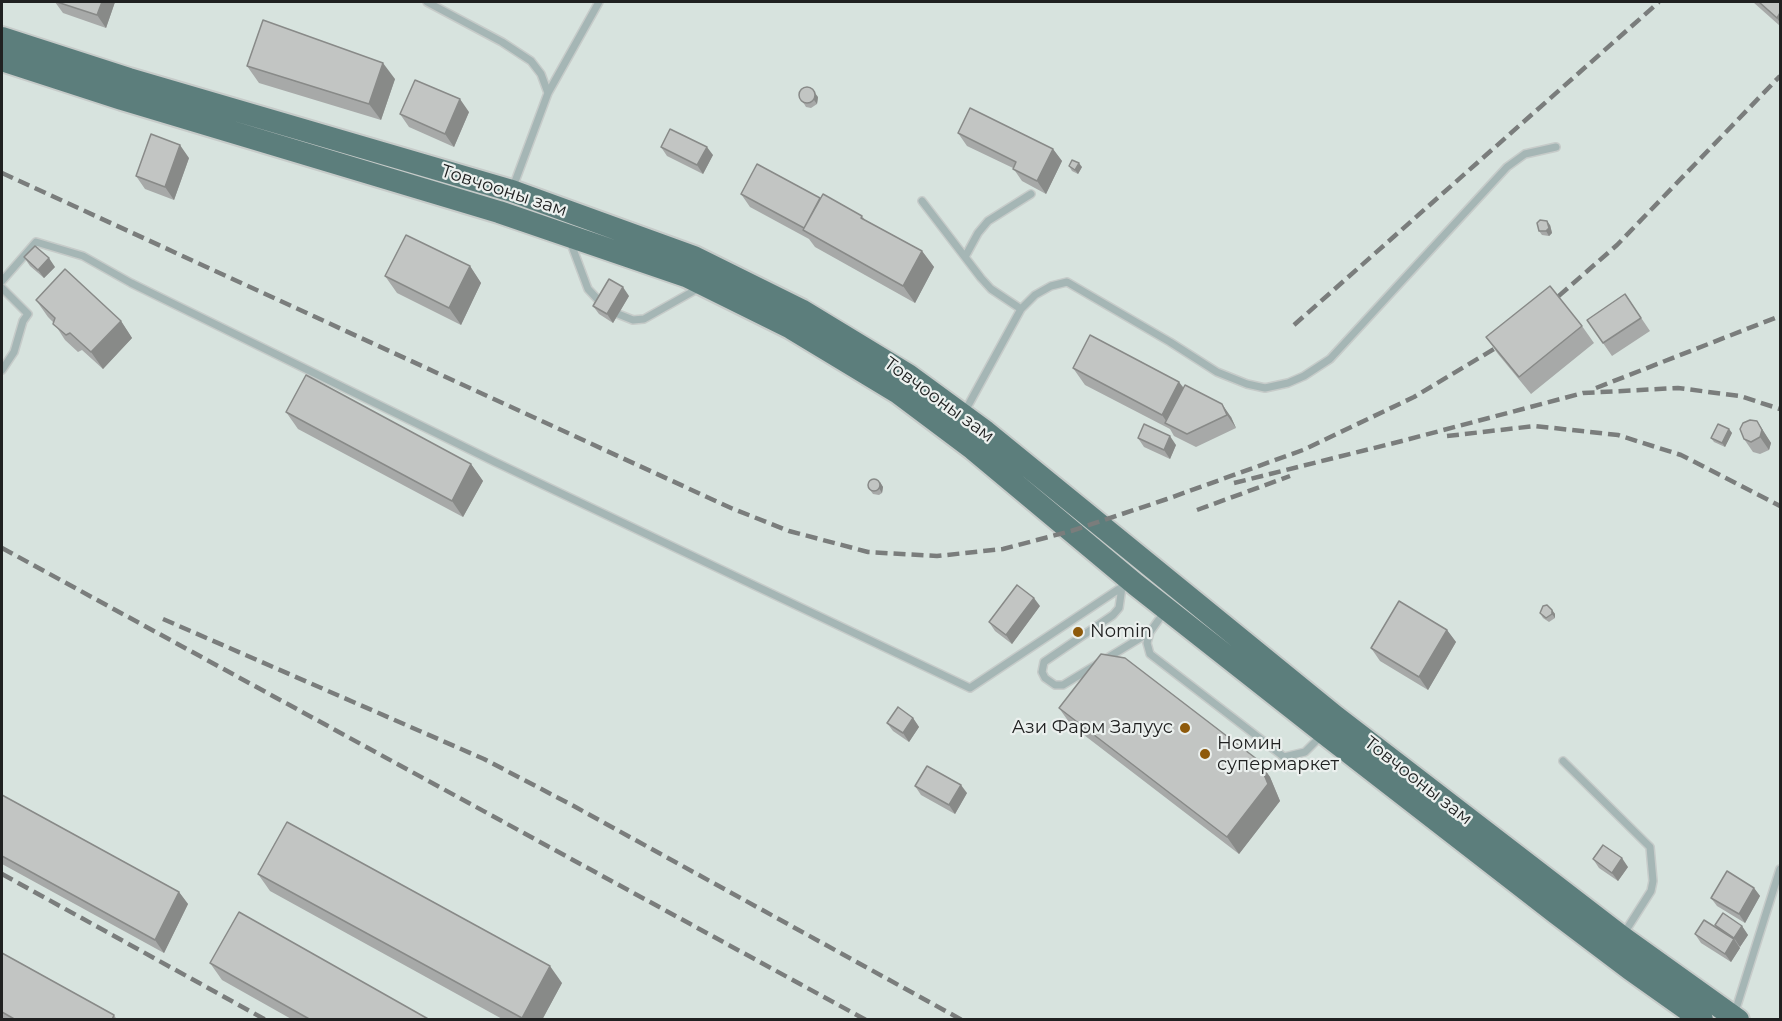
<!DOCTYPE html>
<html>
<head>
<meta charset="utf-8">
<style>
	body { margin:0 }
	#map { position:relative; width:1782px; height:1021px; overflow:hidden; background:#ebf0ee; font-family:Montserrat,sans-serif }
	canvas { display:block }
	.frame { position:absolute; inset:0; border:3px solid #202121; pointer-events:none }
</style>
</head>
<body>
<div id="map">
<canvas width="1782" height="1021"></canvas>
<div class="frame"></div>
</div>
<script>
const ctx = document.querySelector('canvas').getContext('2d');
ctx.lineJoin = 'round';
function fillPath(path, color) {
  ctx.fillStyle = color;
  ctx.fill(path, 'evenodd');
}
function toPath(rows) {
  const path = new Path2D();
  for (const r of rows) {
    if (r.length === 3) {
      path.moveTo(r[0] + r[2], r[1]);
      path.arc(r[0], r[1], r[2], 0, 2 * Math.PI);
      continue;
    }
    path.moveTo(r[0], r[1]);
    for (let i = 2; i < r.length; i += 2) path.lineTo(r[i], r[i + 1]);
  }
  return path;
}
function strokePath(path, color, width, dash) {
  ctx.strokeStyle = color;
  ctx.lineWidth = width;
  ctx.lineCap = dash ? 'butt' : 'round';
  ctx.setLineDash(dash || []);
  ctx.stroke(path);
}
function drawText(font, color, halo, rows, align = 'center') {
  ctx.font = font + ' Montserrat,sans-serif';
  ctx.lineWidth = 4.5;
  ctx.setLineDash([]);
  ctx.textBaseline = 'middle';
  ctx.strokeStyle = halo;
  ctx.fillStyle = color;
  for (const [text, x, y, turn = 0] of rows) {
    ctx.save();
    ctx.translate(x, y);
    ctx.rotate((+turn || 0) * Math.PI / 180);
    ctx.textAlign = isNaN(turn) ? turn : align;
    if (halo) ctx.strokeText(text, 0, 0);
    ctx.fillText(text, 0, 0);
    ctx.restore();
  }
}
fillPath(toPath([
	[2,2,1780,2,1780,1019,2,1019]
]), '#d7e3de');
const service = toPath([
	[427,2,502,42,531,61,541,74,548,93],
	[513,187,548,93,599,2],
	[922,201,981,278,991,289,1021,309],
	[570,241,588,289,603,305],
	[965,257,978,233,988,221,1031,194],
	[2,281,36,242,83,256,131,283,495,462,970,688,1128,583],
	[2,288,28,314,23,321,14,352,2,370],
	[618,314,633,320,644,319,699,288],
	[964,413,1021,309,1035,295,1051,286,1067,282,1170,342,1217,372,1247,384,1265,388,1288,383,1304,376,1330,359,1507,167,1525,154,1556,147],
	[1122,587,1119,608,1113,615,1044,662,1042,672,1045,678,1055,685,1063,685,1150,632],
	[1165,611,1150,632,1147,643,1150,654,1284,757,1305,752,1322,735],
	[1563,761,1650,847,1653,881,1651,891,1623,935],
	[1735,1012,1780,869]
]);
const trunk = toPath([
	[2,38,129,79,512,191,694,257,801,310,908,375,986,432,1336,717,1622,937,1738,1020],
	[2,60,122,99,499,212,686,276,791,328,897,392,973,449,1136,585,1324,733,1556,913,1630,969,1702,1020]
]);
strokePath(service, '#c6cbc9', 10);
strokePath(trunk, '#c6cbc9', 26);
strokePath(service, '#a5b6b5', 7);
strokePath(trunk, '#5c7e7c', 22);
strokePath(toPath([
	[2,173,731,508,789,531,868,552,937,556,1003,549,1071,531,1167,499,1303,450,1414,397,1494,349,1508,338],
	[1545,308,1617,245,1780,76],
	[1294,325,1659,2],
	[1596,388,1780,316],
	[1447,436,1535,426,1618,435,1681,455,1780,506],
	[1234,483,1402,441,1583,393,1678,388,1740,396,1780,409],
	[1197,510,1290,476],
	[2,548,866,1020],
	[163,619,484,759,570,804,962,1020],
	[2,874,266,1020]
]), '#7a7d7c', 4.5, [12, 6]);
fillPath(toPath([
	[55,2,115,2,106,28,63,13],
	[1753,2,1780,2,1780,26],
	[247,66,395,79,381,120,259,83],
	[818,97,817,104,811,108,806,107,803,102],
	[469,112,454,147,409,127,400,114],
	[958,133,1053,149,1062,161,1046,194,1022,181,1013,168,967,146],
	[661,147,713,155,703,174,667,156],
	[189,158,174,200,145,189,136,176],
	[1069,166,1082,167,1078,174,1072,171],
	[741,194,820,198,862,216,865,220,922,251,934,267,915,303,815,247,809,239,750,207],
	[1550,225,1552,233,1549,236,1542,235,1539,231],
	[24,257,55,267,44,278,30,266],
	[470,266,481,283,461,325,397,293,385,276],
	[1625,294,1650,331,1612,356,1587,320],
	[629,296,613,323,599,314,593,306],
	[36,300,121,321,132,338,103,369,82,350,78,352,65,340,54,323,48,317],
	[1582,326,1594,343,1531,394,1498,354,1486,337],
	[1073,368,1179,382,1184,388,1231,417,1236,428,1196,447,1174,436,1170,429,1085,385],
	[286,412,471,464,483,481,463,517,298,429],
	[1757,421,1771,443,1769,450,1760,454,1753,452,1744,439],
	[1729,429,1732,433,1725,447,1714,442,1711,438],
	[1138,438,1176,445,1170,459,1144,447],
	[880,482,883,487,882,493,879,495,873,494,868,487],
	[1040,606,1012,644,995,631,989,622],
	[1552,610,1555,614,1555,618,1549,622,1543,618,1540,613],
	[1447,630,1456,642,1428,690,1380,661,1371,648],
	[1059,708,1258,760,1270,777,1280,801,1239,854,1071,725],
	[913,718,919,727,909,742,893,731,887,723],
	[915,786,967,793,955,814,921,795],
	[2,795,179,892,188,904,164,953,2,864],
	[1593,859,1628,867,1618,881,1599,868],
	[258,874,562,983,542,1020,504,1020,270,891],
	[1754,888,1760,896,1745,923,1717,906,1711,898],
	[1715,925,1742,926,1748,935,1740,947,1738,945,1740,948,1731,962,1701,943,1695,934,1718,929],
	[2,953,114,1015,117,1020,2,1020],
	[210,963,430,1020,293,1020,222,980]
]), '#a7a9a8');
fillPath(toPath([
	[102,2,115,2,106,28,97,15],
	[1780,13,1780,23,1777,18],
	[383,63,395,79,381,120,369,104],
	[815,93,818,97,817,104,814,100],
	[460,99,469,112,454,147,445,134],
	[180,145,189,158,174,200,165,187],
	[707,147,713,155,703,174,697,165],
	[1053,149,1062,161,1046,194,1037,181],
	[1079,163,1082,167,1078,174,1075,170],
	[1547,221,1550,225,1552,233,1549,236,1546,231],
	[922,251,934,267,915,303,903,286],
	[49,258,55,267,44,278,38,270],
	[470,266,481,283,461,325,449,308],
	[623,287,629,296,613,323,607,314],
	[121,321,132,338,103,369,91,352],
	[1179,382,1191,399,1169,425,1162,415],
	[1222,404,1231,417,1236,428,1227,415],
	[1757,421,1771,443,1769,450,1760,437],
	[1729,429,1732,433,1725,447,1722,443],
	[1170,436,1176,445,1170,459,1164,450],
	[471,464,483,481,463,517,452,501],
	[880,482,883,487,882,493,879,488],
	[1034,598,1040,606,1012,644,1006,635],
	[1552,610,1555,614,1555,618,1552,614],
	[1447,630,1456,642,1428,690,1419,677],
	[913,718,919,727,909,742,903,733],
	[1258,760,1270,777,1280,801,1239,854,1227,837],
	[961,785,967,793,955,814,949,805],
	[1622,858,1628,867,1618,881,1612,873],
	[1754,888,1760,896,1745,923,1739,914],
	[179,892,188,904,164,953,155,940],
	[1742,926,1748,935,1740,947,1734,938],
	[1734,939,1740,948,1731,962,1725,954],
	[550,966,562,983,542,1020,522,1020,522,1018]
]), '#888a88');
const building = toPath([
	[57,2,102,2,97,15,57,2],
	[1759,2,1780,2,1780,13,1777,18,1759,2],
	[263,20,383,63,369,104,247,66,263,20],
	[415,80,460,99,445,134,400,114,415,80],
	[807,95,8],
	[970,108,1053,149,1037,181,1013,169,1016,162,958,133,970,108],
	[670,129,707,147,697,165,661,147,670,129],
	[151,134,180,145,165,187,136,176,151,134],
	[1072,160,1079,163,1075,170,1069,166,1072,160],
	[757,164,820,198,804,228,741,194,757,164],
	[823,194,862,216,861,218,922,251,903,286,803,230,823,194],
	[1540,220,1547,221,1549,228,1546,231,1539,231,1537,223,1540,220],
	[406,235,470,266,449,308,385,276,406,235],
	[35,246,49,258,38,270,24,257,35,246],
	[65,269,121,321,91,352,70,333,66,335,53,324,55,318,36,300,65,269],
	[609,279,623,287,607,314,593,306,609,279],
	[1550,286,1582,326,1519,377,1486,337,1550,286],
	[1625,294,1641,318,1603,343,1587,320,1625,294],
	[1090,335,1179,382,1162,415,1073,368,1090,335],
	[306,375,471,464,452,501,286,412,306,375],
	[1185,385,1222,404,1227,415,1187,434,1165,423,1185,385],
	[1750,420,1757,421,1762,430,1760,437,1751,442,1744,439,1740,429,1743,423,1750,420],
	[1144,424,1170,436,1164,450,1138,438,1144,424],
	[1718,424,1729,429,1722,443,1711,438,1718,424],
	[874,485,6],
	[1017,585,1034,598,1006,635,989,622,1017,585],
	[1399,601,1447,630,1419,677,1371,648,1399,601],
	[1547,605,1552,610,1552,614,1546,618,1540,613,1543,606,1547,605],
	[1101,654,1125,658,1258,760,1268,784,1227,837,1059,708,1101,654],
	[898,707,913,718,903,733,887,723,898,707],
	[927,766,961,785,949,805,915,786,927,766],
	[2,795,179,892,155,940,2,856,2,795],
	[287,822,550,966,522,1018,258,874,287,822],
	[1603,845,1622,858,1612,873,1593,859,1603,845],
	[1727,871,1754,888,1739,914,1711,898,1727,871],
	[239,912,430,1020,311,1020,210,963,239,912],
	[1723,913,1742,926,1734,938,1715,925,1723,913],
	[1704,920,1734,939,1725,954,1695,934,1704,920],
	[2,953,114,1015,112,1020,16,1020,2,1012,2,953]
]);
fillPath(building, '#c2c5c3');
strokePath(building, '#888a88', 1.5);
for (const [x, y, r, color] of [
	[1078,632,6,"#8e5a0b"],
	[1185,728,6,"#8e5a0b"],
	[1205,754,6,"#8e5a0b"]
]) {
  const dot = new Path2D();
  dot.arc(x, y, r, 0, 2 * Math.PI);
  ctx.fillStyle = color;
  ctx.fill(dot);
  strokePath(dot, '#ebf0ee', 2);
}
drawText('18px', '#202121', '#ebf0ee', [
	["Товчооны зам",504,191,18],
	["Товчооны зам",939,400,36],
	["Товчооны зам",1418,781,38]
]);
drawText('18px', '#202121', '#ebf0ee', [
	["Nomin",1090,632],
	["Ази Фарм Залуус",1173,728,"right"],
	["Номин",1217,744],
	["супермаркет",1217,765]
], 'left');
</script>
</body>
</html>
